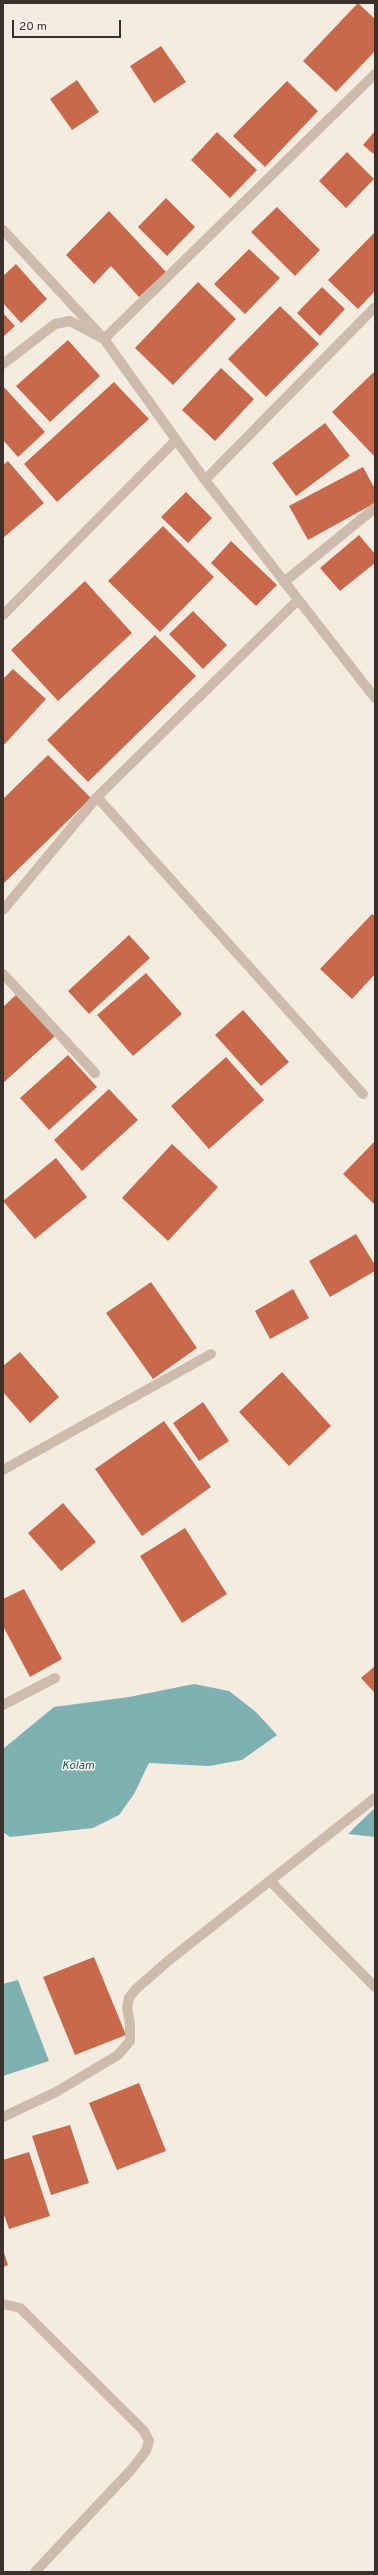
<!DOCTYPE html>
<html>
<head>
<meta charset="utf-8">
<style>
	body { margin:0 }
	#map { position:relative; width:378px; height:2575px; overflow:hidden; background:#f4ebe1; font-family:Overpass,sans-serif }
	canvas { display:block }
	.frame { position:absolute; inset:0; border:4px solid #3b302b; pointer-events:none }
	.scale { position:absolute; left:12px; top:20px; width:109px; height:18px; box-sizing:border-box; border:2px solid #3b302b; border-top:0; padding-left:5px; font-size:12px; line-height:14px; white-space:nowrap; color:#3b302b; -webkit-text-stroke:3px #fbf5ee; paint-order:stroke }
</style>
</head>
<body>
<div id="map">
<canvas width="378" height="2575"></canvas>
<div class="frame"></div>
<div class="scale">20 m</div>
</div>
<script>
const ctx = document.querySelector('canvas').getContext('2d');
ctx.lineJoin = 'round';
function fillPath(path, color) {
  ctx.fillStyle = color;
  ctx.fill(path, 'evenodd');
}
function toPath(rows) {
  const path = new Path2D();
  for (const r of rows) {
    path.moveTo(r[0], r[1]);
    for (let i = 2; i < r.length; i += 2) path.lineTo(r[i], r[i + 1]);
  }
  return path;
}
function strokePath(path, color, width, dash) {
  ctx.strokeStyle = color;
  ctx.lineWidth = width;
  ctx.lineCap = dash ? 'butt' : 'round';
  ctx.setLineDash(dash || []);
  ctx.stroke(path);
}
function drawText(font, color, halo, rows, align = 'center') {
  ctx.font = font + ' Overpass,sans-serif';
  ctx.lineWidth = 3;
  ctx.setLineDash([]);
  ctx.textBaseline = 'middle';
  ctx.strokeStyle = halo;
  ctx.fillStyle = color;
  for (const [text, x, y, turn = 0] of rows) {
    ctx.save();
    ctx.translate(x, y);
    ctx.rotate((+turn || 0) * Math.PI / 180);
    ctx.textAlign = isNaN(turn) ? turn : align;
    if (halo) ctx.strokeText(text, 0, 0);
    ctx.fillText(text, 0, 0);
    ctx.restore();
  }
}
fillPath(toPath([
	[194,1684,229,1691,256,1712,277,1735,242,1760,209,1766,149,1763,134,1794,119,1815,93,1828,10,1837,3,1832,3,1749,54,1707,129,1697],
	[375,1808,375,1837,348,1834,358,1824],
	[18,1980,49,2061,3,2076,3,1984]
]), '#7fb0b2');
fillPath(toPath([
	[358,3,375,19,375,51,336,92,303,61],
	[161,46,186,82,154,103,130,66],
	[77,80,99,112,72,130,50,99],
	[287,81,318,111,265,167,233,136],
	[375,131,375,155,363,145],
	[217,132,257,170,230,198,191,160],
	[347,152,374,179,346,208,319,181],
	[166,198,195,227,167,256,138,227],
	[277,207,320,250,295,276,251,232],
	[109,211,166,272,139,297,111,266,94,284,66,255],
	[375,232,375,291,358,309,328,280],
	[249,249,280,278,245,314,214,284],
	[16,264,47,299,21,323,3,303,3,276],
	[198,282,236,319,173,385,135,348],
	[322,287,345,309,320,336,297,313],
	[280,306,319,344,266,397,228,359],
	[3,313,15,326,3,337],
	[68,340,100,376,50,422,16,386],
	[221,368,254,399,215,441,182,410],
	[375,371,375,457,332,412],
	[114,382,149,419,57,502,24,464],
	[3,386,45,432,18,457,3,440],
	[325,423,350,456,296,496,272,463],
	[8,461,44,503,3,538,3,465],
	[363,467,375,489,375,503,308,540,289,506],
	[186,492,212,518,188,543,161,517],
	[163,526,214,577,160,632,108,581],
	[359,535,375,554,375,563,340,591,320,568],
	[231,541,277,585,256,606,211,563],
	[85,581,132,633,58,701,11,650],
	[193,611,227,645,203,669,169,634],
	[155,635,196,676,88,782,47,740],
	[13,669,46,699,3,746,3,679],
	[48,755,91,798,3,884,3,799],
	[372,914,375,916,375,974,352,999,320,969],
	[129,935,150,958,89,1014,68,991],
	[146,973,182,1014,133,1056,97,1015],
	[16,995,55,1036,3,1083,3,1007],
	[243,1010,289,1062,261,1086,215,1035],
	[68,1055,97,1087,49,1130,20,1098],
	[226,1057,264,1100,209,1149,171,1106],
	[109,1089,138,1120,82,1171,54,1140],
	[375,1141,375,1205,343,1174],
	[172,1144,218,1187,168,1241,122,1198],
	[56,1158,87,1197,35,1239,3,1201],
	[356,1234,375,1265,375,1271,330,1297,309,1261],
	[151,1282,197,1348,153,1379,106,1313],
	[293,1289,309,1318,270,1339,255,1311],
	[20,1352,59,1397,30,1423,3,1392,3,1366],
	[282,1372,331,1426,289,1466,239,1412],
	[203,1402,229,1441,199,1461,173,1423],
	[164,1421,211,1487,142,1536,95,1469],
	[63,1503,96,1542,61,1571,28,1533],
	[185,1528,227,1594,182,1623,140,1556],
	[24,1589,62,1659,30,1677,3,1626,3,1599],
	[375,1666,375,1693,361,1678],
	[94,1957,126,2035,75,2055,43,1977],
	[139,2083,166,2151,117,2170,89,2103],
	[70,2125,89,2183,51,2195,32,2136],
	[29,2152,50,2216,9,2229,3,2212,3,2160],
	[3,2250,8,2265,3,2267]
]), '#c8694b');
strokePath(toPath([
	[3,230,104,339,375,74],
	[3,364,55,324,70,321,104,339,205,480,375,698],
	[205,480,375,307],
	[284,582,375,508],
	[3,615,176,440],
	[97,797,363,1094],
	[3,910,97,797,298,600],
	[3,974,95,1073],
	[3,1470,211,1354],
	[3,1705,55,1678],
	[270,1881,375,1987],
	[3,2117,56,2092,118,2055,130,2041,130,2024,127,2007,129,1998,135,1990,168,1961,375,1798],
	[3,2304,20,2308,144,2431,149,2441,146,2451,131,2470,35,2572]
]), '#cdbbac', 10);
drawText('italic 12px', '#1f5a5e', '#fbf5ee', [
	["Kolam",78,1767]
]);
</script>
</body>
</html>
